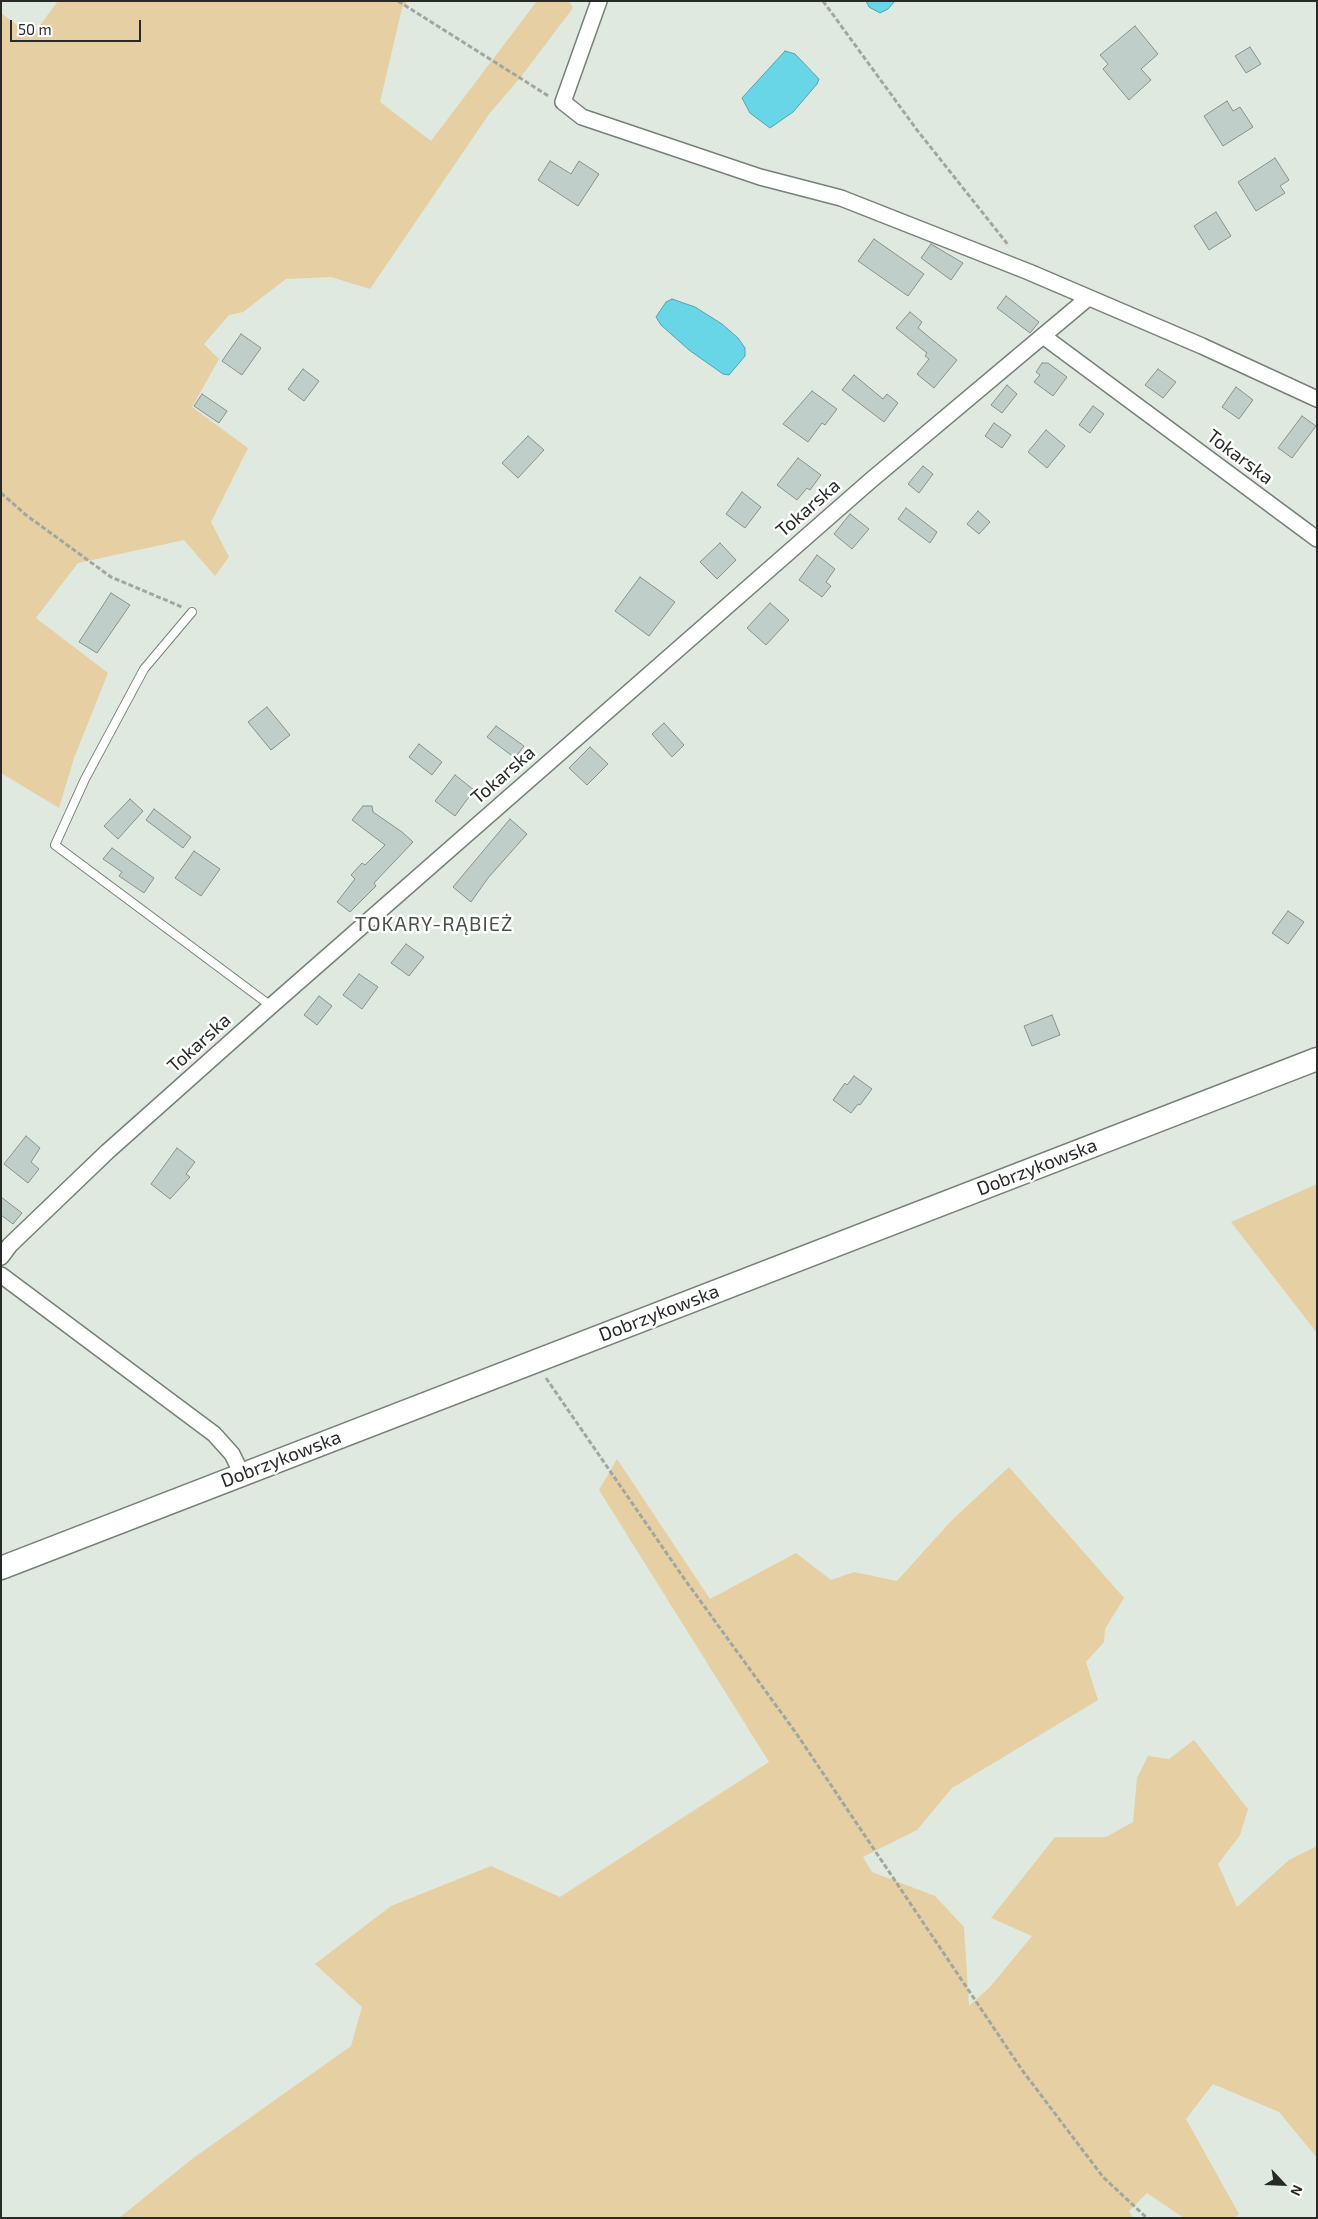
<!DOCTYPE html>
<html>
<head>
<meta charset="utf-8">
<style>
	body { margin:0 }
	#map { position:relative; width:1318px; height:2219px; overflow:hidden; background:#e0e9e0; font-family:"Exo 2",sans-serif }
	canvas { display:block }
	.frame { position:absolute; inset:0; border:2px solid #272a27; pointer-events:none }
	.north { position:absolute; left:1258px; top:2159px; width:50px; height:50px; -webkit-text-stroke:4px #fff; paint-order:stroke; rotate:115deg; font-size:14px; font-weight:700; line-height:20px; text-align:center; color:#272a27 }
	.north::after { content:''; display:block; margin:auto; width:18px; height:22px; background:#272a27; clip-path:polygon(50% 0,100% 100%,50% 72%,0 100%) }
	.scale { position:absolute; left:10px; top:20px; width:131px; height:22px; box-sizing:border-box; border:2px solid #272a27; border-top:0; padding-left:6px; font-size:15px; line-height:18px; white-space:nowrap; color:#272a27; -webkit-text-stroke:4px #fff; paint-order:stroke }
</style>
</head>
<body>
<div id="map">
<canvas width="1318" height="2219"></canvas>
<div class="frame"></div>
<div class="north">N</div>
<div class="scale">50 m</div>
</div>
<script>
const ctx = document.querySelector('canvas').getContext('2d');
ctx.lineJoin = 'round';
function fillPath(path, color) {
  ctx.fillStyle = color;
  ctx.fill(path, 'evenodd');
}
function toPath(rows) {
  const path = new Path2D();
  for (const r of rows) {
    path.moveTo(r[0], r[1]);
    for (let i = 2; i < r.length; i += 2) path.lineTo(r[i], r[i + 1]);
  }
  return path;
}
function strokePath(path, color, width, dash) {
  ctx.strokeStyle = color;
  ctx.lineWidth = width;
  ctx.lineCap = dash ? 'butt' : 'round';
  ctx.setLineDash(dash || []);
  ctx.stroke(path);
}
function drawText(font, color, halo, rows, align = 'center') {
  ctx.font = font + ' "Exo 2",sans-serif';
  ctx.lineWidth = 5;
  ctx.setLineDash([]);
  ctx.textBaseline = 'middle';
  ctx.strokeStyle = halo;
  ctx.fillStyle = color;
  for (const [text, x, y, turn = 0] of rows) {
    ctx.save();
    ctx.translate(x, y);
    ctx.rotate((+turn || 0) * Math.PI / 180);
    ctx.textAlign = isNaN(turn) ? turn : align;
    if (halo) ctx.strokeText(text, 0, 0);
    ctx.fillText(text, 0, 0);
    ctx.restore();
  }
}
fillPath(toPath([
	[58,1,408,1,402,8,380,102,431,141,537,1,569,1,573,8,520,78,489,114,370,289,331,277,286,279,243,312,229,315,204,344,219,359,192,407,248,448,211,522,229,557,215,576,184,540,78,563,36,618,108,673,74,758,59,808,1,773,1,13,32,36],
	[1317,1184,1317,1333,1231,1222],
	[617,1459,710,1599,796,1553,831,1580,854,1572,897,1581,951,1521,1009,1467,1124,1598,1105,1629,1104,1642,1086,1662,1098,1700,952,1788,917,1830,863,1857,872,1872,935,1896,964,1927,969,2006,990,1987,1032,1936,991,1918,1055,1837,1106,1837,1133,1822,1137,1778,1148,1756,1169,1759,1194,1740,1248,1809,1240,1835,1218,1864,1237,1907,1289,1860,1317,1846,1317,2158,1279,2112,1213,2084,1186,2119,1239,2214,1235,2218,1184,2218,1147,2193,1129,2211,1133,2218,119,2218,192,2159,351,2046,362,2007,315,1964,391,1906,491,1866,560,1897,769,1762,599,1490]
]), '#e5cfa3');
const water = toPath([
	[866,1,895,1,888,9,880,13,869,7,866,1],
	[785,51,795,54,819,79,817,84,793,112,770,128,750,113,742,98,785,51],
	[672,299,695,307,722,324,738,338,745,348,745,356,729,375,723,374,689,350,661,325,656,317,666,302,672,299]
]);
fillPath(water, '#68d6e7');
strokePath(water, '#54a2ad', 1);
const building = toPath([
	[1135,26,1158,54,1141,69,1151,80,1129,100,1103,69,1108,64,1100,55,1135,26],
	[1250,47,1261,64,1246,73,1235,56,1250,47],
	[1227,101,1233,111,1240,107,1253,127,1223,146,1204,116,1227,101],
	[1275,158,1289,180,1280,186,1285,193,1256,211,1238,182,1275,158],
	[550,161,571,174,579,161,599,174,578,206,538,180,550,161],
	[1216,212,1231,236,1209,250,1194,226,1216,212],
	[874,239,924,274,908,296,858,261,874,239],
	[931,244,963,263,951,280,921,258,931,244],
	[1006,296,1039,322,1030,333,997,308,1006,296],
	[910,312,922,322,918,328,957,360,934,388,917,374,929,359,925,356,927,353,896,328,910,312],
	[241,334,261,348,242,375,222,361,241,334],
	[1042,363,1048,363,1067,377,1053,396,1034,382,1040,375,1036,372,1042,363],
	[303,369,319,381,304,401,288,389,303,369],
	[1158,369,1176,382,1163,398,1145,385,1158,369],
	[854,375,883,399,887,394,898,403,884,422,842,390,854,375],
	[1007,385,1017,394,1002,413,991,405,1007,385],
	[1236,387,1253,400,1239,419,1222,407,1236,387],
	[812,391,837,409,825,425,822,423,808,442,783,424,812,391],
	[202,394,227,411,219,423,194,406,202,394],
	[1093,406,1104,414,1090,433,1079,425,1093,406],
	[1302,416,1316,426,1292,458,1278,448,1302,416],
	[994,423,1011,435,1002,448,985,436,994,423],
	[1046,430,1065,446,1047,468,1028,452,1046,430],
	[528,436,544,450,518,478,502,463,528,436],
	[798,458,821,475,810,490,807,488,797,500,777,485,798,458],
	[923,466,933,474,919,493,908,484,923,466],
	[742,492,761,507,745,528,726,514,742,492],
	[906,508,937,532,930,543,898,519,906,508],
	[978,511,990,522,979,534,967,524,978,511],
	[850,514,869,529,852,549,834,534,850,514],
	[720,543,736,560,717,579,700,562,720,543],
	[817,555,835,569,826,582,831,586,822,597,799,580,817,555],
	[640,577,675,602,649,636,615,611,640,577],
	[111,593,130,605,97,653,79,642,111,593],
	[770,603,789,620,766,645,747,628,770,603],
	[267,707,290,735,271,750,248,722,267,707],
	[664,723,684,745,672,757,652,734,664,723],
	[496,726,524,746,515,758,487,737,496,726],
	[419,744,442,762,432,775,409,757,419,744],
	[590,747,608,764,587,785,569,768,590,747],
	[455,775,474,790,455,816,435,801,455,775],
	[130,799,143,811,118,839,104,826,130,799],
	[363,806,372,806,373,812,402,832,413,842,374,883,376,886,350,912,337,902,355,879,351,875,362,863,365,865,385,845,352,820,363,806],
	[154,809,191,837,183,848,146,820,154,809],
	[510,819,527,834,488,878,471,902,453,887,510,819],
	[112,848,154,878,144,893,119,876,122,872,103,859,112,848],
	[194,851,220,869,201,896,175,878,194,851],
	[1288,911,1304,922,1288,944,1272,933,1288,911],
	[406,944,424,957,409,976,391,963,406,944],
	[359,974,378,987,362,1009,343,995,359,974],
	[319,996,332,1006,317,1025,304,1015,319,996],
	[1052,1015,1060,1035,1032,1046,1024,1026,1052,1015],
	[854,1076,872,1089,860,1105,858,1104,851,1113,833,1100,845,1083,847,1085,854,1076],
	[26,1136,40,1148,31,1162,39,1169,28,1183,4,1164,26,1136],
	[177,1148,195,1162,186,1174,190,1177,170,1199,151,1184,177,1148],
	[1,1197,22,1213,13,1224,1,1215,1,1197]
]);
fillPath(building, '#c0ceca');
strokePath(building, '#85928e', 1);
const lane = toPath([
	[192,612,144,669,85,779,55,845,271,1006]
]);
const street = toPath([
	[599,1,563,102,582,117,760,177,841,198,1029,272,1202,346,1317,399],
	[1043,336,1317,539],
	[1,1257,10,1245,107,1152,271,1006,870,481,1088,298],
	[1,1275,214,1434,232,1454,242,1474]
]);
const secondary = toPath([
	[1,1568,1317,1059]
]);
strokePath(lane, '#778078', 10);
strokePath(street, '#778078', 18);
strokePath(secondary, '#778078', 25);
strokePath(toPath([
	[398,1,550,97],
	[823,1,917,130,1009,246],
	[1,493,26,515,111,577,182,607],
	[546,1378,683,1577,796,1733,1022,2070,1103,2177,1147,2218]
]), '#a0a7a0', 3, [5, 2.5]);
strokePath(lane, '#fff', 8);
strokePath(street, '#fff', 15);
strokePath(secondary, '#fff', 22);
drawText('19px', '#272a27', '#fff', [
	["Tokarska",1240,457,37],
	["Tokarska",808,508,-41],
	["Tokarska",503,775,-41],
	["Tokarska",199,1043,-42],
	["Dobrzykowska",1037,1167,-21],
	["Dobrzykowska",659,1313,-21],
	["Dobrzykowska",281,1459,-21]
]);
ctx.letterSpacing = '1px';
drawText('20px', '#495149', '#fff', [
	["TOKARY-RĄBIEŻ",434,924]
]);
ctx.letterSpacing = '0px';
</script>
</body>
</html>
